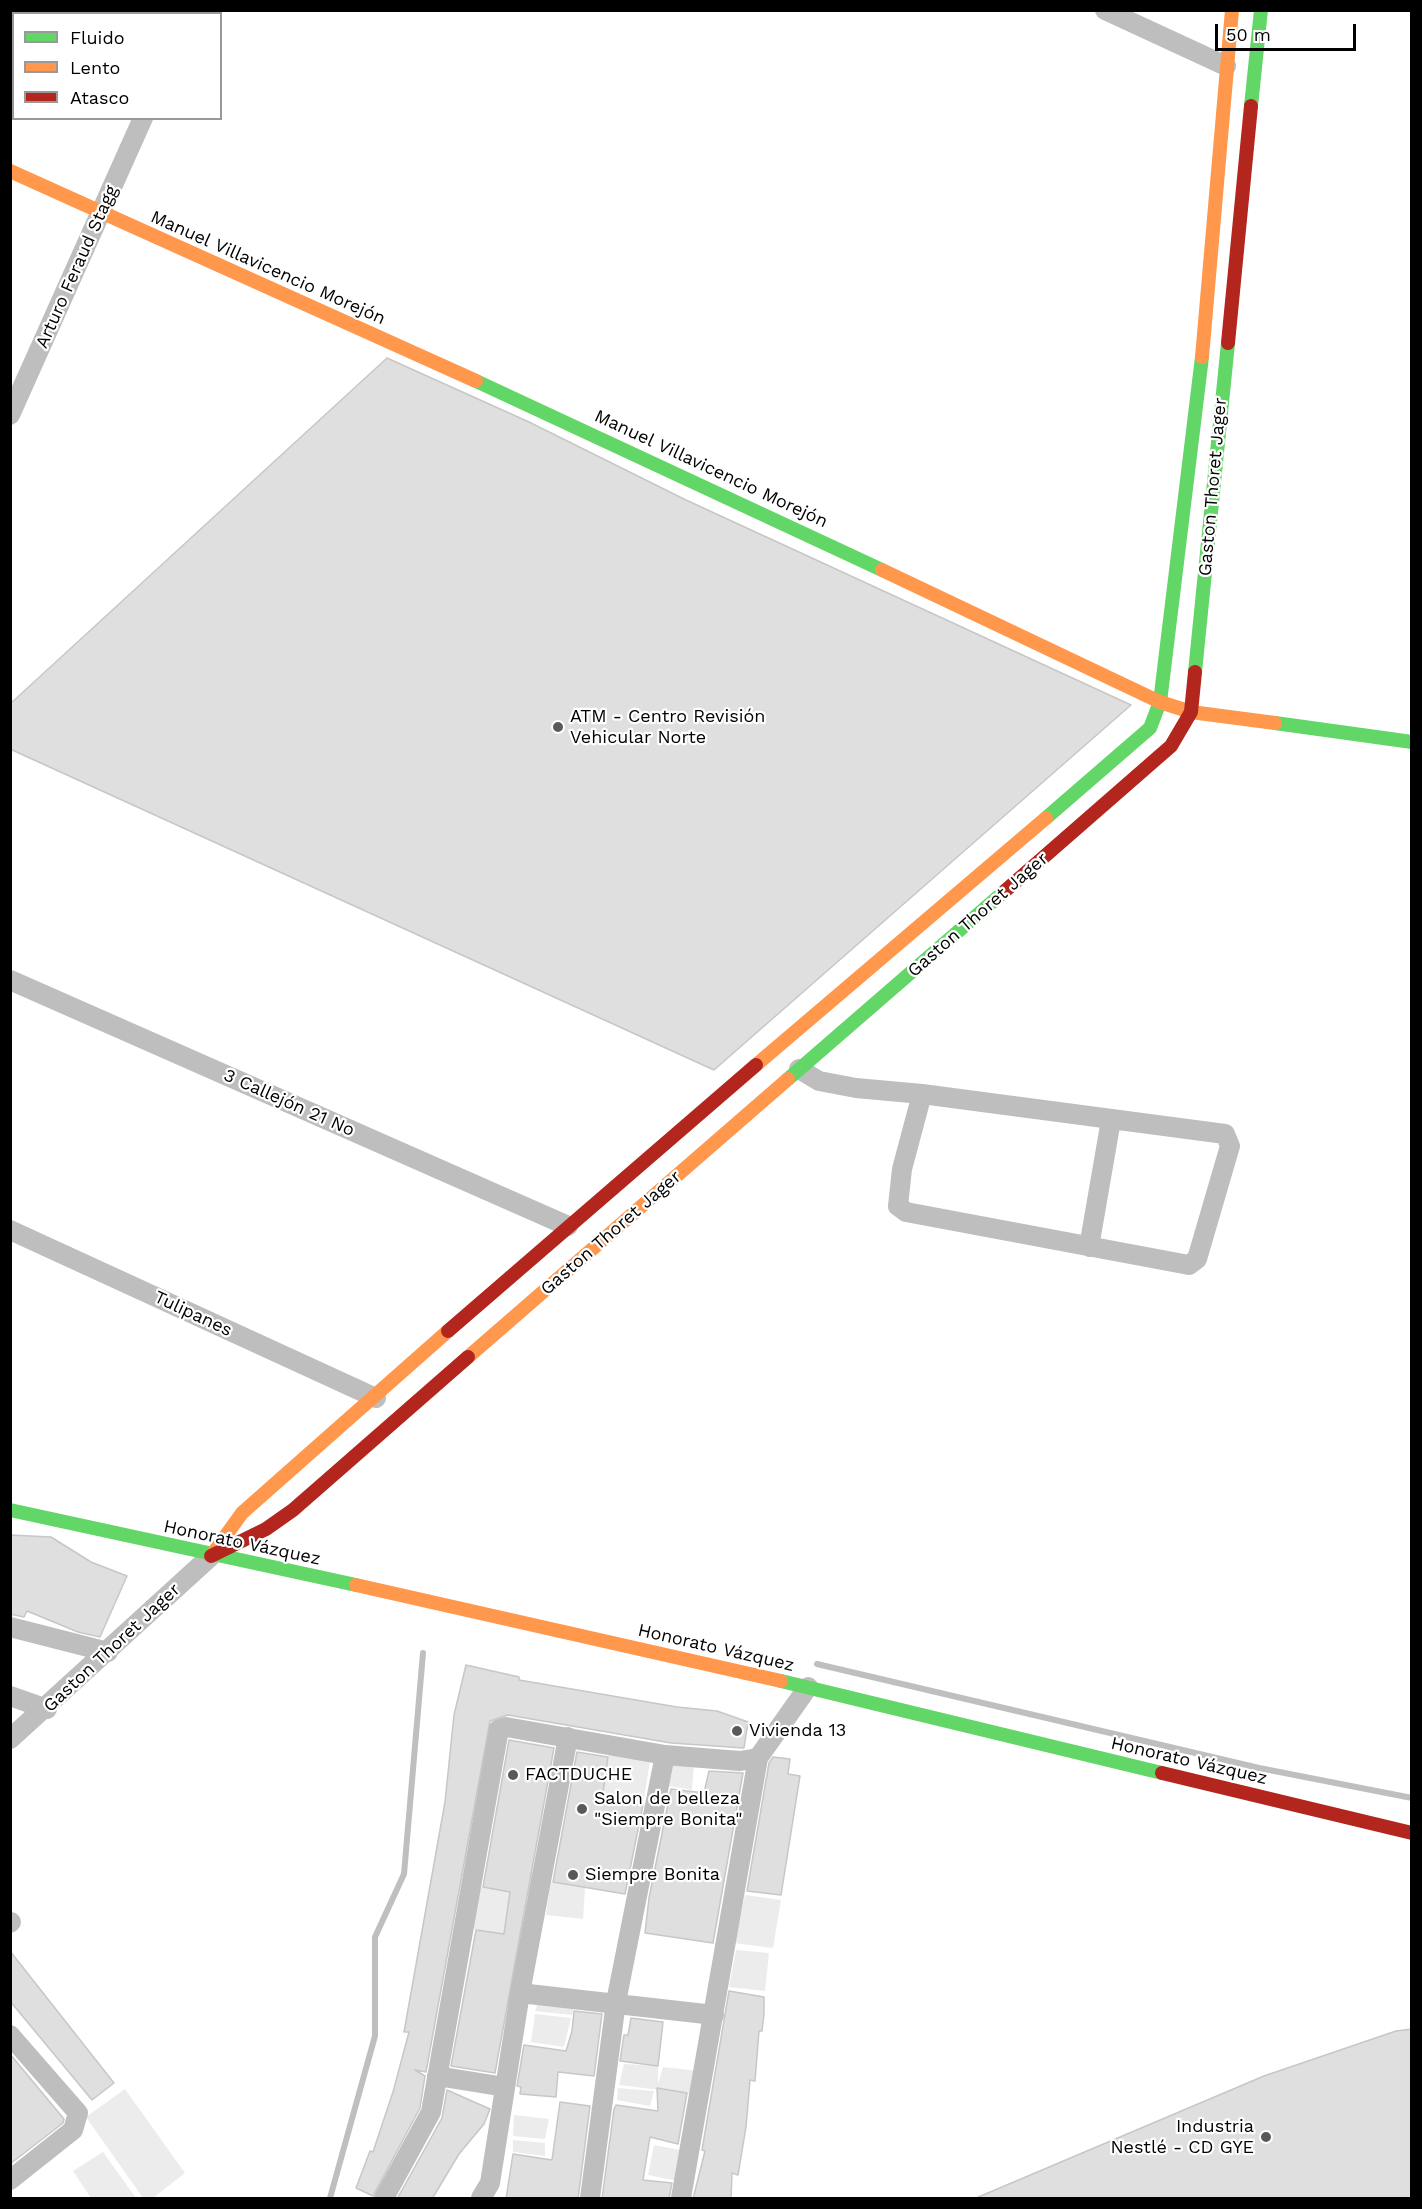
<!DOCTYPE html>
<html>
<head>
<meta charset="utf-8">
<style>
	body { margin:0 }
	#map { position:relative; width:1422px; height:2209px; overflow:hidden; background:#fff; font-family:"Work Sans",sans-serif }
	canvas { display:block }
	.frame { position:absolute; inset:0; border:12px solid #000; pointer-events:none }
	.legend { position:absolute; left:12px; top:12px; width:210px; height:108px; box-sizing:border-box; background:#fff; border:2px solid #999; margin:0; padding:8px 10px; list-style:none; font-size:18px; color:#000 }
	.legend li { display:flex; align-items:center; gap:12px; height:30px }
	.legend b { width:30px; border:2px solid #999 }
	.scale { position:absolute; left:1215px; top:24px; width:141px; height:27px; box-sizing:border-box; border:3px solid #000; border-top:0; padding-left:8px; font-size:18px; line-height:21px; white-space:nowrap; color:#000; -webkit-text-stroke:4px #fff; paint-order:stroke }
</style>
</head>
<body>
<div id="map">
<canvas width="1422" height="2209"></canvas>
<div class="frame"></div>
<ul class="legend">
<li><b style="height:8px;background:#63d668"></b>Fluido</li>
<li><b style="height:8px;background:#ff974d"></b>Lento</li>
<li><b style="height:8px;background:#b3261e"></b>Atasco</li>
</ul>
<div class="scale">50 m</div>
</div>
<script>
const ctx = document.querySelector('canvas').getContext('2d');
ctx.lineJoin = 'round';
function fillPath(path, color) {
  ctx.fillStyle = color;
  ctx.fill(path, 'evenodd');
}
function toPath(rows) {
  const path = new Path2D();
  for (const r of rows) {
    path.moveTo(r[0], r[1]);
    for (let i = 2; i < r.length; i += 2) path.lineTo(r[i], r[i + 1]);
  }
  return path;
}
function strokePath(path, color, width, dash) {
  ctx.strokeStyle = color;
  ctx.lineWidth = width;
  ctx.lineCap = dash ? 'butt' : 'round';
  ctx.setLineDash(dash || []);
  ctx.stroke(path);
}
function drawText(font, color, halo, rows, align = 'center') {
  ctx.font = font + ' "Work Sans",sans-serif';
  ctx.lineWidth = 4.5;
  ctx.setLineDash([]);
  ctx.textBaseline = 'middle';
  ctx.strokeStyle = halo;
  ctx.fillStyle = color;
  for (const [text, x, y, turn = 0] of rows) {
    ctx.save();
    ctx.translate(x, y);
    ctx.rotate((+turn || 0) * Math.PI / 180);
    ctx.textAlign = isNaN(turn) ? turn : align;
    if (halo) ctx.strokeText(text, 0, 0);
    ctx.fillText(text, 0, 0);
    ctx.restore();
  }
}
fillPath(toPath([
	[609,1754,650,1761,643,1805,602,1800],
	[674,1762,694,1765,692,1790,669,1786],
	[514,1869,541,1874,536,1897,510,1893,504,1934,467,1928,475,1886,510,1892],
	[551,1882,585,1888,583,1919,546,1915],
	[745,1895,781,1900,773,1948,734,1943],
	[736,1950,769,1953,765,1991,729,1987],
	[539,1999,574,2004,572,2015,535,2011],
	[535,2014,571,2018,564,2047,531,2042],
	[624,2064,658,2066,658,2084,663,2067,698,2071,694,2094,619,2085],
	[618,2088,654,2091,650,2106,617,2100],
	[125,2089,185,2173,153,2198,143,2198,86,2117],
	[514,2115,549,2119,545,2139,513,2136],
	[513,2140,545,2143,545,2156,513,2152],
	[654,2145,685,2151,678,2181,648,2175],
	[103,2152,136,2198,91,2198,73,2171]
]), '#ececec');
strokePath(toPath([
	[817,1664,1259,1768,1412,1798],
	[330,2198,375,2036,375,1937,404,1874,423,1653]
]), '#bfbfbf', 6);
const building = toPath([
	[387,358,529,422,686,500,1131,705,714,1070,10,749,10,704,387,358],
	[10,1535,51,1537,91,1562,127,1576,100,1637,78,1632,27,1611,24,1617,10,1614,10,1535],
	[466,1665,519,1677,519,1680,677,1707,717,1711,748,1722,744,1748,671,1743,508,1715,490,1721,426,2072,415,2070,425,2076,420,2108,373,2196,356,2188,370,2151,373,2152,393,2092,409,2032,404,2032,445,1802,454,1715,466,1665],
	[509,1740,554,1748,495,2073,451,2066,476,1930,504,1934,510,1892,483,1887,509,1740],
	[577,1752,608,1757,602,1800,643,1805,625,1894,553,1882,577,1752],
	[773,1757,790,1759,788,1774,800,1776,781,1895,747,1891,769,1763,773,1757],
	[709,1771,743,1773,713,1943,645,1933,649,1898,671,1789,704,1793,709,1771],
	[10,1951,114,2083,92,2100,10,2001,10,1951],
	[729,1991,764,1997,764,2014,762,2031,759,2031,755,2081,750,2080,746,2127,738,2175,732,2173,731,2199,693,2199,705,2151,702,2150,729,1991],
	[574,2011,602,2014,594,2076,558,2072,556,2097,520,2094,521,2087,517,2086,524,2045,566,2051,572,2031,574,2011],
	[631,2018,663,2022,658,2066,620,2061,624,2035,628,2035,631,2018],
	[1412,2029,1412,2199,976,2198,1264,2076,1396,2031,1412,2029],
	[10,2054,64,2119,63,2123,10,2164,10,2054],
	[657,2088,687,2093,678,2144,650,2137,643,2180,672,2183,669,2199,602,2199,614,2109,616,2105,658,2111,657,2088],
	[447,2090,490,2109,484,2124,459,2154,432,2199,397,2199,442,2118,447,2090],
	[560,2102,590,2106,578,2199,506,2199,513,2154,552,2160,560,2102]
]);
fillPath(building, '#dfdfdf');
strokePath(building, '#c7c7c7', 1.5);
strokePath(toPath([
	[1105,10,1226,66],
	[190,14,191,10],
	[10,415,143,118],
	[10,980,568,1226],
	[799,1069,819,1081,856,1088,922,1094,1225,1134,1230,1146,1197,1259,1189,1265,906,1212,898,1206,902,1169,922,1094],
	[10,1230,376,1398],
	[1089,1247,1111,1120],
	[10,1627,108,1652],
	[10,1696,47,1709],
	[10,1739,211,1556],
	[10,1923,11,1922],
	[520,1993,714,2015],
	[10,2035,78,2113,73,2130,10,2180],
	[437,2076,505,2087],
	[384,2198,431,2112,499,1729,506,1727,665,1755,740,1761,758,1758],
	[481,2198,490,2183,520,1993,568,1737],
	[590,2198,616,2002,665,1755],
	[681,2198,758,1758,808,1687]
]), '#bebebe', 20);
strokePath(toPath([
	[1251,106,1261,10],
	[476,381,882,570],
	[1195,672,1228,343],
	[1275,723,1412,742],
	[1046,818,1150,728,1160,702,1202,357],
	[788,1079,1006,890],
	[10,1510,356,1585],
	[781,1681,1162,1773]
]), '#63d668', 14);
strokePath(toPath([
	[10,171,476,381],
	[1202,357,1232,10],
	[882,570,1160,702,1191,712,1275,723],
	[756,1065,1046,818],
	[468,1357,788,1079],
	[214,1552,242,1513,448,1331],
	[356,1585,781,1681]
]), '#ff974d', 14);
strokePath(toPath([
	[1228,343,1251,106],
	[1006,890,1171,746,1191,712,1195,672],
	[448,1331,756,1065],
	[211,1556,266,1529,293,1510,468,1357],
	[1162,1773,1412,1833]
]), '#b3261e', 14);
for (const [x, y, r, color] of [
	[558,727,6,"#595959"],
	[737,1731,6,"#595959"],
	[513,1775,6,"#595959"],
	[582,1809,6,"#595959"],
	[573,1875,6,"#595959"],
	[1266,2137,6,"#595959"]
]) {
  const dot = new Path2D();
  dot.arc(x, y, r, 0, 2 * Math.PI);
  ctx.fillStyle = color;
  ctx.fill(dot);
  strokePath(dot, '#fff', 2);
}
drawText('18px', '#000', '#fff', [
	["Arturo Feraud Stagg",77,267,-66],
	["Manuel Villavicencio Morejón",268,268,24],
	["Manuel Villavicencio Morejón",711,469,25],
	["Gaston Thoret Jager",1213,487,-85],
	["Gaston Thoret Jager",978,915,-41],
	["3 Callejón 21 No",289,1103,24],
	["Gaston Thoret Jager",611,1233,-41],
	["Tulipanes",193,1314,25],
	["Honorato Vázquez",242,1543,12],
	["Gaston Thoret Jager",112,1648,-43],
	["Honorato Vázquez",716,1648,13],
	["Honorato Vázquez",1189,1761,13]
]);
drawText('18px', '#000', '#fff', [
	["ATM - Centro Revisión",570,717],
	["Vehicular Norte",570,738],
	["Vivienda 13",749,1731],
	["FACTDUCHE",525,1775],
	["Salon de belleza",594,1799],
	["\"Siempre Bonita\"",594,1820],
	["Siempre Bonita",585,1875],
	["Industria",1254,2127,"right"],
	["Nestlé - CD GYE",1254,2148,"right"]
], 'left');
</script>
</body>
</html>
